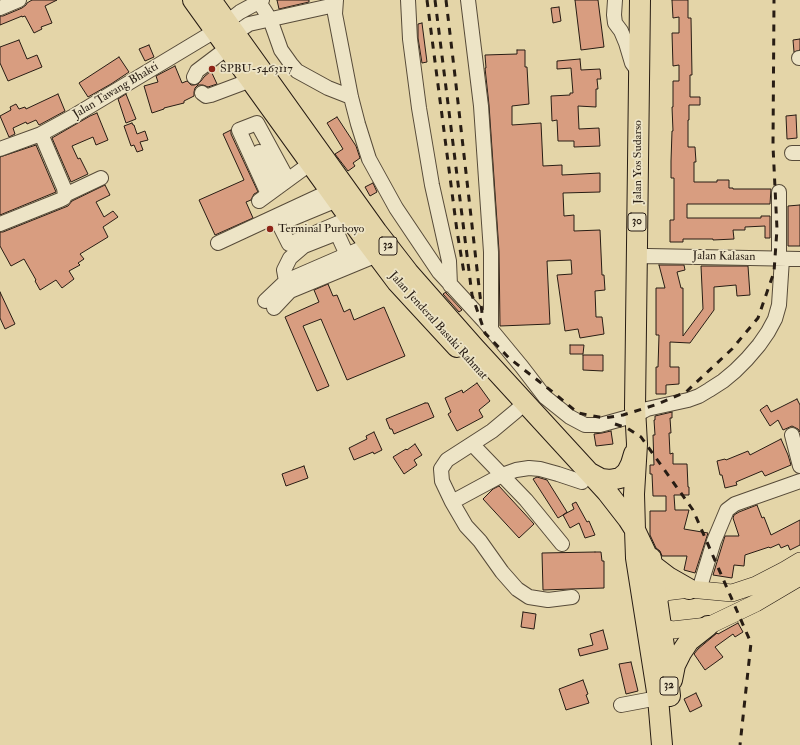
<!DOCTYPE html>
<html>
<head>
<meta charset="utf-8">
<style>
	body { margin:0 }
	canvas { display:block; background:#e4d5a8 }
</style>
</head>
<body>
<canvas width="800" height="745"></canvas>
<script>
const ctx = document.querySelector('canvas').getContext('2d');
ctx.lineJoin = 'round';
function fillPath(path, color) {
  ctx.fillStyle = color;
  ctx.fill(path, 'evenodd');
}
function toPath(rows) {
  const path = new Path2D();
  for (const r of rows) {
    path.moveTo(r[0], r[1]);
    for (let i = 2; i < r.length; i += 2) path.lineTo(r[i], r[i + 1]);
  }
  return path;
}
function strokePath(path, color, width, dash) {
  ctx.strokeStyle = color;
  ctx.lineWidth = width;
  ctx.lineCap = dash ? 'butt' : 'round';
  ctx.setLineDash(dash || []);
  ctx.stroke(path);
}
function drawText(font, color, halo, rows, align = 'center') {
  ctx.font = font + ' "IM FELL Double Pica",serif';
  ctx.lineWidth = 3.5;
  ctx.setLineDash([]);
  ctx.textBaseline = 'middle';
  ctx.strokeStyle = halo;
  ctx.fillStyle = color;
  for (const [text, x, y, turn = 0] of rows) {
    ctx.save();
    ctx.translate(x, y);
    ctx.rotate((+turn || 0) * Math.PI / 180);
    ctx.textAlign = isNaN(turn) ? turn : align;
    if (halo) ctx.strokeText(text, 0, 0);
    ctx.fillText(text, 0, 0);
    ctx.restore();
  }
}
const building = toPath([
	[32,0,57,0,45,6,52,23,41,27,42,29,34,33,25,16,22,17,22,16,0,25,0,16,3,16,22,8,26,5,27,3,32,0],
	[277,0,309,0,309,2,279,9,277,0],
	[575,0,598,0,604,47,581,50,575,0],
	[672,0,688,0,688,18,691,18,692,75,690,75,690,97,700,97,700,105,689,105,689,120,688,120,688,147,695,147,696,162,694,162,694,182,717,182,717,180,729,180,729,188,733,188,733,189,771,189,770,204,687,204,687,218,761,218,761,216,770,216,770,238,765,238,765,226,745,227,745,230,733,230,734,239,713,240,713,239,683,239,683,242,670,242,670,220,674,220,674,178,671,178,671,161,672,131,673,131,672,107,673,107,673,81,679,81,679,65,673,66,672,33,679,33,679,17,673,18,672,0],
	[559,7,561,21,553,23,551,8,559,7],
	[422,23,427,62,422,63,418,38,418,24,422,23],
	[800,39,800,50,794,52,793,40,800,39],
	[19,40,27,59,37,55,42,67,8,81,0,63,0,47,19,40],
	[149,45,154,57,145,61,139,49,149,45],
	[517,50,525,50,525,67,527,67,529,104,512,106,512,125,541,123,543,166,562,165,562,175,600,173,600,192,563,193,564,216,574,215,574,231,600,230,602,275,604,275,605,290,595,291,596,317,602,317,604,334,580,338,578,329,565,331,557,275,572,274,571,260,547,261,550,324,500,326,499,251,489,105,485,68,486,68,485,55,517,54,517,50],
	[119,57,129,72,111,84,88,97,79,83,119,57],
	[580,59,581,70,600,69,601,79,597,79,598,89,596,89,596,107,578,106,579,129,599,128,600,146,574,147,574,141,558,141,557,120,552,121,551,96,570,95,570,93,573,93,571,68,557,69,557,61,580,59],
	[175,66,182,83,187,81,191,85,194,85,198,84,201,81,204,77,211,71,217,84,208,87,203,85,198,85,195,88,194,92,194,96,184,101,184,103,164,108,164,109,152,113,144,86,158,82,156,76,175,66],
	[58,94,65,111,41,124,39,125,36,120,27,124,26,122,13,128,15,134,9,137,0,116,11,110,10,107,16,104,19,109,25,107,26,109,58,94],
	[126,94,136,119,126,123,118,99,126,94],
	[97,113,108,140,96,145,93,137,72,146,78,159,80,158,88,174,71,182,52,138,90,116,97,113],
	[796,115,797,138,787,139,786,116,796,115],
	[337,117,356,146,360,158,353,163,355,166,348,171,335,154,343,149,327,123,337,117],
	[132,123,133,125,134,125,137,134,145,131,148,140,140,142,143,150,137,152,134,145,131,146,124,126,132,123],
	[231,130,231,134,258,192,254,194,251,200,246,202,253,218,215,235,199,200,244,180,223,134,231,130],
	[36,145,56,192,0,215,0,157,36,145],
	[373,183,377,192,370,196,365,187,373,183],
	[105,185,110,195,96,202,104,217,113,211,118,217,103,227,108,237,80,254,84,259,78,263,80,265,69,271,74,279,62,288,56,280,40,290,35,281,36,280,24,259,11,266,0,246,0,232,3,232,68,206,72,201,105,185],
	[800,205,800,246,788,246,788,206,800,205],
	[659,265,684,265,685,270,677,272,681,288,683,288,683,336,703,309,701,266,748,266,750,295,737,296,736,285,714,287,714,310,690,343,670,342,670,367,679,367,679,384,666,385,666,394,656,394,656,367,658,367,659,335,656,335,656,288,665,288,659,265],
	[328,284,333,296,337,295,344,312,350,309,354,320,384,307,405,356,347,380,321,319,303,326,329,386,317,391,285,317,319,302,314,290,328,284],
	[0,292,15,324,5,329,0,318,0,292],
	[446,292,446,293,462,310,459,312,443,294,446,292],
	[570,345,584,345,583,354,570,354,570,345],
	[583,355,603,355,603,371,583,370,583,355],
	[477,383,490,401,479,410,483,417,457,431,448,414,451,412,445,398,462,390,463,393,477,383],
	[797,399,800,405,800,432,798,429,792,426,783,430,778,420,770,426,760,410,767,405,771,412,797,399],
	[425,403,428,403,434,417,394,434,392,429,390,429,386,419,425,403],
	[672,412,672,418,670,418,671,433,669,433,670,454,673,453,673,464,687,464,688,487,689,487,689,495,674,495,675,510,689,510,684,529,708,533,695,573,684,570,687,556,662,556,660,551,656,548,650,535,650,511,666,511,666,496,653,496,652,474,650,474,650,465,654,465,653,435,655,435,654,420,655,420,655,416,672,412],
	[611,431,613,444,596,446,594,434,602,433,611,431],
	[374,432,382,450,374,454,373,452,354,460,349,448,367,439,366,436,374,432],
	[781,439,788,455,791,465,765,476,762,471,736,482,737,485,725,488,722,475,720,475,717,461,725,459,726,460,748,451,750,455,781,439],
	[415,444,422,455,414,460,417,465,404,474,393,457,406,449,407,450,415,444],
	[304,466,308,478,286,486,282,474,304,466],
	[537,477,547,480,567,512,563,515,574,509,572,504,576,502,587,522,589,521,595,535,585,538,579,523,570,528,563,515,558,518,533,479,537,477],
	[499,486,534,524,519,538,483,499,493,489,499,486],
	[757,505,762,518,764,517,771,535,800,520,800,545,790,550,788,545,781,548,779,544,770,548,769,547,745,555,744,566,734,565,732,578,713,575,725,536,739,536,733,518,734,515,739,512,757,505],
	[595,552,601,552,602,561,604,561,604,588,571,589,543,590,542,553,595,552],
	[523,612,536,614,534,629,521,627,523,612],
	[738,623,743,632,735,637,733,634,715,647,723,657,705,670,694,654,698,649,717,633,718,634,738,623],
	[603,630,608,649,580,656,578,649,593,645,590,634,603,630],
	[631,662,638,691,626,694,619,664,631,662],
	[583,680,588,694,586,695,589,703,566,710,559,689,583,680],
	[696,693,702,706,690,712,684,699,696,693]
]);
fillPath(building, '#d89d80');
strokePath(building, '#281d14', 1);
const minor = toPath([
	[336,0,335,14,351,97,358,124,369,159,396,208,439,272,484,321,522,367,545,397,570,417,585,425,600,425,636,415,647,409,688,400,699,396,709,390,723,381,735,371,747,359,759,345,768,332,775,319,779,305,782,259],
	[408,0,410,39,419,108,432,185,449,261,450,285],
	[468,0,481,106,491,252,491,330],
	[615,0,614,15,615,23,621,31,626,43,632,63,637,70],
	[259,2,270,19,281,50,291,64,297,71,328,88,351,97],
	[0,8,19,0],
	[228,38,249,24,335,5],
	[799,58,800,58],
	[194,77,197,71,234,43],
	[202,93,206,96,211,95,251,80],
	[0,149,41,134,72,117,215,31,240,12,262,0],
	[259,152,277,188],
	[792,153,800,153],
	[268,194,239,130,257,123,288,180],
	[65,195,101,178],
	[337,200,279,224,289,244,350,218],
	[259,201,311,163],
	[0,224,60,200,64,198,65,195,64,188,41,134],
	[218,243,330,191],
	[369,245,286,281,290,291,377,255],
	[637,257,648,256,800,259],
	[779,259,779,192],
	[265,301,286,281,284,270,290,258,304,246,337,233,347,255],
	[274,308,290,291],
	[525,402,516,411,492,431,447,460,441,469,442,481,452,502,466,526,480,541,502,572,517,589,529,597,548,600,572,597],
	[792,435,800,466],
	[472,444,526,500,562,544],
	[452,502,502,475,516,470,529,468,540,469,558,474,582,482],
	[699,590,714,541,727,510,735,504,800,481],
	[621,705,658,698]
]);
const major = toPath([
	[800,561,785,570,756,585,732,593,689,589,665,592,651,604,645,613,661,627,672,630,708,626,756,603,800,577]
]);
const highway = toPath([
	[193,0,367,242,397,282,457,347],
	[211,0,377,232,408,272,474,347,607,492,628,519,635,530,651,564,668,577,689,589],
	[640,0,635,408,637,444,634,494,635,530,636,558,658,698,662,745],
	[590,473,601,479,610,480,620,478,627,472,631,464,634,454],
	[651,558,666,660,670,696],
	[672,680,675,665,681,653,689,641,708,626]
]);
strokePath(minor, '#574b39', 16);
strokePath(major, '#281d14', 18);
strokePath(highway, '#281d14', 22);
strokePath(minor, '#ede4c6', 14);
strokePath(major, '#e4d5a8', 17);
strokePath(highway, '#e4d5a8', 20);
strokePath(toPath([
	[427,0,457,231,464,273],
	[435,0,472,295,485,333,509,358,554,393,578,413,604,418,623,415,655,405,686,392,732,349,758,318,774,272,777,229,773,146,774,0],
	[446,0,455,76,482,313],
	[615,424,627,428,641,437,693,510,751,643,740,745]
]), '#281d14', 3, [7, 7]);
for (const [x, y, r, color] of [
	[212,69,4,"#8f2418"],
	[270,229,4,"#8f2418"]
]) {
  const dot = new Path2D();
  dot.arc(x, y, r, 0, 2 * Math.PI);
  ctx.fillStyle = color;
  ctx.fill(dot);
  strokePath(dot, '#ede4c6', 1.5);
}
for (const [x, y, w] of [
	[637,222,18],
	[388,246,18],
	[669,686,18]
]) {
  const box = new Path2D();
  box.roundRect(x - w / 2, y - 9, w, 18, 3);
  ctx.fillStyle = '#ede4c6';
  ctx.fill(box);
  strokePath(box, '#281d14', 1);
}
drawText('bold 11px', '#281d14', null, [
	["30",637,222],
	["32",388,246],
	["32",669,686]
]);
drawText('12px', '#281d14', '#ede4c6', [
	["SPBU-5463117",220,69],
	["Terminal Purboyo",278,229]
], 'left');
drawText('12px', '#281d14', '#ede4c6', [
	["Jalan Tawang Bhakti",116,91,-31],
	["Jalan Yos Sudarso",638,162,-90],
	["Jalan Kalasan",724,257,1],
	["Jalan Jenderal Basuki Rahmat",438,326,48]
]);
</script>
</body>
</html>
